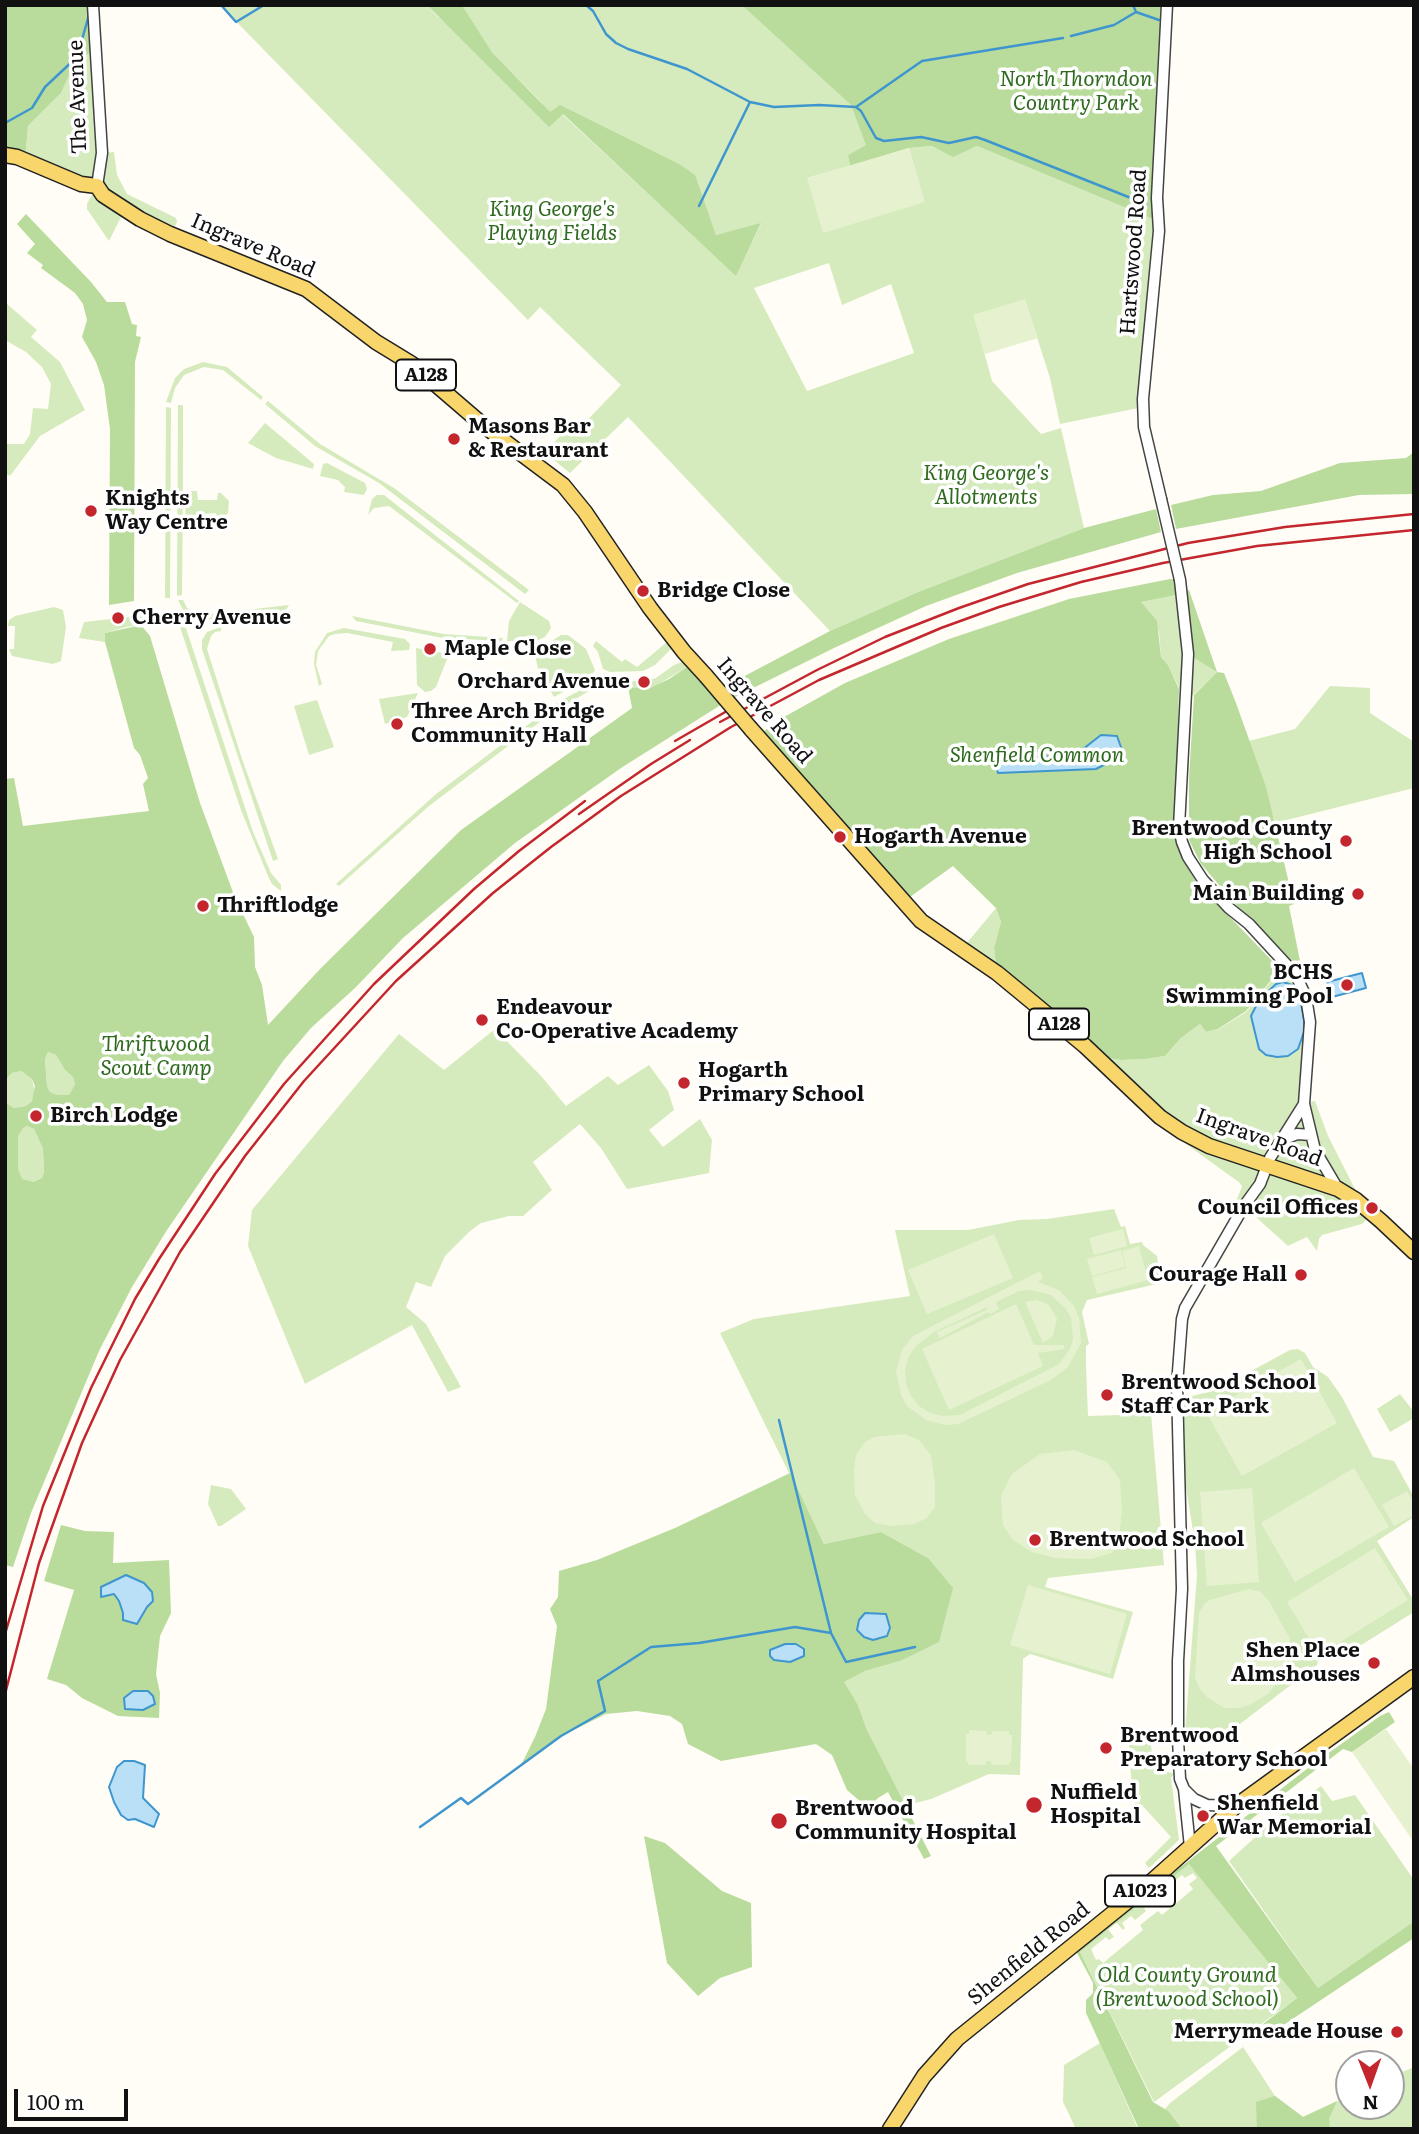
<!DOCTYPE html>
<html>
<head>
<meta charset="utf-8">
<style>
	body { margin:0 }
	#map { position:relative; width:1419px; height:2134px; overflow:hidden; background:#fffdf5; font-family:Literata,serif }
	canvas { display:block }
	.frame { position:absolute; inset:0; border:7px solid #111; pointer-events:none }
	.north { position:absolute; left:1335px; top:2050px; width:70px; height:70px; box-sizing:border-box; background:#fff; border:2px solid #a0a0a0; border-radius:50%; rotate:179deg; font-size:19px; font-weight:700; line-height:28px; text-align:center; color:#111 }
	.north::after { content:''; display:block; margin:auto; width:24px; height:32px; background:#c4262e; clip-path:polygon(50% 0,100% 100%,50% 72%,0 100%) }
	.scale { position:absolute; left:14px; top:2089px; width:114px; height:32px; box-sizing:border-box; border:4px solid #111; border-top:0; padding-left:9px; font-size:21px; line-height:24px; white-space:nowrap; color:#111; -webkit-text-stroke:5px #fff; paint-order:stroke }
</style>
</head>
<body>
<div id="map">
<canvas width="1419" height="2134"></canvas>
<div class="frame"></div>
<div class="north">N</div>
<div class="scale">100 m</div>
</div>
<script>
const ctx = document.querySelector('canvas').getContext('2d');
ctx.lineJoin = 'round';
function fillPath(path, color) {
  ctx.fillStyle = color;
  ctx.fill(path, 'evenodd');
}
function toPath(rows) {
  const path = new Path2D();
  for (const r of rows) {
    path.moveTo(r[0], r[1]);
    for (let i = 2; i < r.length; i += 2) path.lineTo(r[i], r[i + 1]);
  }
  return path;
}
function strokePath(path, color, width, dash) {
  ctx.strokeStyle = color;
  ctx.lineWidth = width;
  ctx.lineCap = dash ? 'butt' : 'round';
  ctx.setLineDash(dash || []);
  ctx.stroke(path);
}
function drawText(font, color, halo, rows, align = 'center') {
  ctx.font = font + ' Literata,serif';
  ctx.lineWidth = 7;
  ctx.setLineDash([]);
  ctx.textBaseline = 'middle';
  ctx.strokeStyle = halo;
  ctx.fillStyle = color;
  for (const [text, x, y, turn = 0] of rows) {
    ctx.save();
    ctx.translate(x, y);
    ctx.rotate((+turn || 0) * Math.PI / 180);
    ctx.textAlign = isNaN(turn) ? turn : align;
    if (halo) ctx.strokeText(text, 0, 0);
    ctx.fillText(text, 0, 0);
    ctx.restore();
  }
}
fillPath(toPath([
	[220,5,427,5,436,15,543,104,492,52,462,5,745,5,851,105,867,145,848,155,850,166,807,178,924,202,909,148,932,146,953,156,977,146,1155,220,1143,407,1060,424,1050,378,1025,300,974,315,992,381,1041,434,1061,428,1084,528,918,592,830,631,628,417,570,473,545,453,566,429,573,435,621,385,540,307,528,320],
	[562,114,694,175,716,235,761,224,736,275],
	[829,263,842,305,891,284,914,353,807,391,754,288],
	[96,47,102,153,114,152,117,175,127,194,176,218,177,222,171,234,125,209,109,241,87,209,87,204,96,187,25,160,28,126,61,93,73,67],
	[7,304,37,330,31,337,60,362,85,410,40,436,10,476,5,473,5,427,6,444,24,444,30,434,33,408,48,409,51,384,42,367,26,352,5,340],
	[203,362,227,367,263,397,261,400,223,370,204,367,184,375,175,388,171,403,166,402,175,378,184,369],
	[268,401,320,444,394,488,529,590,525,594,379,483,315,446,265,404],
	[178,405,183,405,183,484,182,595,177,596],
	[166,407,171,408,170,598,165,598],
	[265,423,314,464,313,469,276,458,248,443],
	[327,463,365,483,367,489,364,495,344,492,345,487,338,480,320,476,323,464],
	[186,491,197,491,198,500,217,500,218,493,221,493,229,501,228,513,220,520,217,519,216,513,201,514,200,521,185,522],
	[377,495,384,495,519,601,517,603,389,506,374,508,368,515,372,499],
	[1182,594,1217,672,1186,702,1168,665,1161,657,1159,632,1141,602],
	[178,600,183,600,187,608,202,615,289,605,286,610,279,613,204,620,190,616,183,610],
	[520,602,549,621,551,628,545,637,536,641,507,641,509,621],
	[54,607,63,610,66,627,61,661,53,664,12,656,9,649,14,649,15,626,8,626,9,620,15,616],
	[165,613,175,616,182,622,179,624,175,620,126,627,105,633,105,642,79,638,84,622],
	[352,616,444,634,503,638,502,641,443,638,356,621],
	[185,625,253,832,271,873,281,885,281,891,272,884,268,876,241,810,180,627],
	[221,627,221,631,215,632,211,636,207,649,242,759,278,859,273,861,202,649,202,640,207,632],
	[344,628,405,639,410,644,409,650,391,651,393,642,347,633,335,634,329,636,318,651,316,665,322,684,319,686,314,664,315,652,327,633],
	[561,635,568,635,586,649,595,670,591,676,554,697,538,668,534,652,535,648,544,646],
	[596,641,622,662,625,659,637,667,667,642,671,649,655,665,643,671,610,672,603,669,598,652,593,646],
	[416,648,449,654,436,687,431,691,425,692,417,685],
	[682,662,687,667,657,685,648,689,628,687,627,681,646,681,656,678,674,665],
	[621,680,621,684,606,684,592,689,545,718,429,806,339,886,336,884,436,794,558,702,596,682],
	[1330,686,1370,688,1370,713,1414,742,1414,788,1275,823,1249,741,1295,729],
	[418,693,407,717,385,724,379,699],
	[317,700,334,747,309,755,294,706],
	[996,908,1001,922,994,948,997,973,961,950],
	[1285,964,1306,997,1305,1111,1310,1102,1315,1101,1328,1136,1355,1189,1351,1190,1368,1218,1362,1224,1322,1235,1319,1239,1317,1251,1307,1237,1288,1246,1257,1218,1255,1210,1236,1201,1242,1187,1240,1183,1186,1144,1095,1056,1121,1060,1146,1059,1165,1056,1181,1038,1200,1024,1206,1032,1219,1029,1246,1012],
	[495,1029,541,1076,566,1106,608,1076,618,1085,649,1065,668,1091,674,1110,649,1130,663,1147,700,1119,712,1140,709,1173,627,1189,601,1148,580,1124,533,1162,552,1190,523,1216,509,1216,481,1223,469,1232,445,1256,431,1287,416,1282,406,1307,426,1324,461,1387,448,1392,412,1325,305,1384,248,1246,252,1210,399,1034,444,1070],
	[48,1052,56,1055,65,1070,73,1077,75,1084,69,1095,57,1095,50,1092,47,1086,45,1059],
	[21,1071,32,1079,35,1093,32,1101,26,1106,14,1108,5,1102,5,1080,12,1073],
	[27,1126,34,1129,43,1149,44,1173,42,1178,33,1182,22,1180,18,1170,18,1136,22,1128],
	[1114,1209,1121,1227,1125,1226,1130,1244,1142,1242,1143,1245,1157,1256,1161,1283,1087,1300,1082,1312,1089,1344,1086,1346,1086,1366,1088,1416,1151,1414,1164,1565,1048,1578,1045,1587,1133,1612,1113,1679,1030,1654,1023,1659,1020,1775,989,1774,931,1799,904,1806,867,1730,858,1705,843,1682,865,1671,900,1661,928,1558,881,1532,824,1544,720,1333,754,1319,910,1296,895,1230,968,1230,1019,1220,1047,1219],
	[1298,1349,1305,1353,1313,1367,1328,1377,1342,1397,1373,1457,1394,1461,1414,1497,1414,1517,1377,1541,1414,1601,1414,1612,1342,1657,1337,1650,1317,1662,1318,1664,1227,1734,1223,1730,1207,1741,1185,1733,1197,1575,1195,1543,1185,1482,1184,1398,1216,1390,1290,1350],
	[1400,1394,1414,1412,1414,1418,1390,1432,1377,1409],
	[211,1485,231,1489,246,1509,221,1526,218,1526,208,1504],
	[1150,1735,1152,1755,1162,1754,1163,1770,1174,1774,1171,1778,1179,1840,1149,1868,1145,1863,1171,1837,1141,1804,1138,1807,1133,1801,1128,1736],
	[1321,1786,1332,1801,1355,1795,1414,1880,1413,1922,1318,1988,1229,1861,1274,1820],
	[1189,1863,1297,1998,1154,2102,1080,1952,1108,1929,1114,1937,1109,1940,1106,1937,1091,1949,1096,1960,1099,1959,1103,1963,1143,1930,1140,1925,1158,1911,1162,1915,1193,1889,1189,1884,1197,1878,1193,1873,1185,1878,1182,1875,1152,1899,1156,1904,1153,1905,1149,1901,1143,1906,1146,1911,1135,1920,1131,1916,1122,1923,1125,1928,1123,1930,1116,1922],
	[1100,2043,1138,2129,1076,2129,1063,2102,1064,2065],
	[1243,2047,1275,2096,1303,2117,1349,2096,1349,2106,1391,2106,1391,2077,1414,2067,1414,2129,1149,2129,1170,2103]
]), '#d5ebbd');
fillPath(toPath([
	[5,5,97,5,96,47,73,67,61,93,28,126,25,160,5,155],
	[427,5,462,5,492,52,550,112,560,105,679,164,695,175,716,235,761,223,736,276,563,114,549,127],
	[742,5,1168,5,1155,220,977,146,953,157,932,146,909,148,850,166,848,155,866,145,851,105],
	[26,214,91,282,107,302,125,302,132,324,137,325,136,336,141,337,135,362,134,601,109,605,110,429,104,385,96,362,82,337,87,320,83,304,75,293,41,268,43,265,27,253,35,244,17,224],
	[1414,452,1414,494,1359,495,1176,529,1171,505,1213,495,1261,491,1340,463,1406,458],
	[1156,509,1161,532,1017,573,926,606,834,648,727,701,621,768,515,843,403,938,355,988,311,1028,283,1061,167,1230,132,1287,99,1351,31,1513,13,1567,5,1565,5,1102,14,1108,26,1106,32,1101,35,1086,32,1079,21,1071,12,1073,5,1080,5,779,14,778,23,826,149,811,143,784,148,778,140,755,134,748,105,642,105,633,141,625,150,636,200,803,234,895,254,937,255,967,262,985,268,1025,321,968,461,830,632,708,628,687,648,689,669,679,696,661,718,690,830,631,918,592,1084,528],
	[48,1052,56,1055,65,1070,73,1077,75,1084,69,1095,57,1095,50,1092,47,1086,45,1059],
	[27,1126,34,1129,43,1149,44,1172,42,1178,33,1182,22,1179,18,1169,18,1136,23,1128],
	[1170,579,1180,580,1183,593,1189,590,1217,672,1224,673,1236,703,1266,787,1294,904,1289,906,1301,966,1290,959,1238,907,1201,864,1189,840,1189,778,1194,695,1217,672,1188,654,1182,594,1141,602,1157,621,1161,657,1168,665,1179,689,1175,830,1185,861,1196,882,1280,969,1246,1011,1218,1029,1206,1032,1200,1024,1181,1038,1165,1056,1146,1059,1121,1060,1095,1056,997,973,994,948,1001,922,996,908,953,866,903,902,757,736,784,717,845,683,949,639,1069,599],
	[790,1473,824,1544,881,1532,928,1558,953,1588,939,1642,900,1661,865,1671,844,1682,858,1705,867,1730,931,1856,924,1859,888,1792,878,1798,868,1808,847,1790,832,1755,816,1744,721,1761,688,1744,682,1724,670,1716,637,1711,606,1714,561,1736,521,1765,535,1737,546,1709,557,1626,550,1609,558,1597,559,1571,597,1560,675,1528],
	[61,1525,85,1531,114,1532,113,1563,169,1560,171,1613,160,1636,156,1674,160,1693,159,1718,118,1716,82,1698,66,1685,47,1679,74,1590,44,1581],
	[1389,1712,1395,1722,1352,1752,1343,1749,1216,1846,1318,1988,1413,1922,1414,1889,1414,1938,1270,2034,1263,2024,1297,1998,1189,1864,1080,1952,1153,2102,1168,2111,1182,2129,1139,2129,1086,2013,1086,2000,1093,1993,1093,1983,1075,1949,1312,1765,1380,1716],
	[644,1836,665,1843,722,1891,751,1903,752,1967,720,1978,698,1996,667,1963],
	[1275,2096,1303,2117,1337,2101,1329,2119,1330,2129,1257,2129,1256,2102]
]), '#b9dc9c');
fillPath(toPath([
	[909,148,925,202,823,233,807,178],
	[1025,299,1038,338,985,354,973,315],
	[1123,1229,1127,1246,1094,1255,1089,1238],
	[994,1234,1013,1278,927,1314,908,1270],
	[1139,1246,1148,1280,1097,1294,1092,1277,1126,1268,1122,1251],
	[1121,1250,1125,1267,1092,1276,1087,1259],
	[1040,1271,1043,1278,1038,1282,1059,1290,1074,1306,1079,1318,1081,1343,1068,1367,1051,1380,958,1424,945,1425,926,1420,907,1406,901,1395,896,1371,902,1350,913,1336],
	[1031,1290,1051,1295,1066,1309,1071,1318,1073,1339,1070,1349,1059,1364,960,1415,943,1416,930,1413,919,1406,911,1396,906,1384,905,1371,908,1358,915,1347,934,1332,987,1307,987,1310,937,1332,940,1338,988,1312,990,1314,999,1309,996,1302,1019,1291],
	[1037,1300,1048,1304,1057,1319,1053,1336,1043,1343,1025,1302],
	[1016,1304,1034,1345,1064,1345,1064,1349,1038,1353,1043,1366,949,1410,922,1349],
	[1301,1359,1337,1423,1242,1476,1206,1412],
	[905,1434,919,1440,931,1455,935,1483,935,1507,927,1518,914,1524,893,1526,875,1523,865,1514,855,1495,854,1471,856,1455,864,1443,874,1437],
	[1074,1450,1107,1462,1120,1480,1122,1511,1118,1546,1111,1553,1091,1559,1056,1558,1032,1552,1013,1540,1003,1525,1001,1496,1012,1474,1040,1454],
	[1354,1468,1389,1527,1295,1582,1261,1523],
	[1252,1488,1259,1582,1207,1586,1200,1492],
	[1407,1491,1414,1503,1414,1515,1394,1526,1382,1505],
	[1375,1548,1408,1600,1319,1655,1287,1602],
	[1028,1585,1127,1614,1110,1674,1010,1645],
	[1249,1589,1261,1592,1269,1601,1290,1639,1289,1655,1282,1676,1268,1694,1249,1705,1239,1708,1224,1708,1207,1697,1200,1689,1195,1678,1199,1613,1205,1603,1210,1600],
	[1386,1729,1414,1769,1413,1841,1352,1752],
	[969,1730,986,1731,987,1735,992,1734,992,1731,1009,1731,1009,1735,1012,1735,1011,1762,1009,1762,1009,1765,991,1765,991,1761,986,1761,986,1765,968,1765,968,1762,966,1761,966,1734,969,1734]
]), '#e6f2cf');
const water = toPath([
	[1101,735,1117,736,1122,750,1115,759,1096,769,998,773,994,761,1025,757,1074,756,1101,735],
	[1362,973,1366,988,1332,997,1327,982,1362,973],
	[1283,982,1295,986,1300,997,1304,1020,1304,1032,1298,1049,1288,1056,1277,1057,1266,1055,1259,1049,1251,1016,1259,1000,1276,984,1283,982],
	[126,1575,144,1583,152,1592,153,1601,147,1607,137,1624,123,1620,123,1613,119,1601,114,1594,101,1597,101,1587,126,1575],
	[865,1613,886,1614,890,1628,887,1636,873,1640,864,1637,857,1630,859,1620,865,1613],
	[785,1644,796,1644,804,1649,804,1656,790,1662,774,1660,770,1656,770,1650,785,1644],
	[133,1691,148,1691,153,1696,155,1704,143,1710,125,1709,124,1698,133,1691],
	[124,1761,134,1761,145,1765,143,1798,159,1814,154,1827,135,1819,128,1820,121,1815,114,1802,109,1787,117,1767,124,1761]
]);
fillPath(water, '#b9e0f7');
strokePath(water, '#3f96cf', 2);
strokePath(toPath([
	[221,5,236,22,264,5],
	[586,5,593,11,606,34,616,43,628,49,687,69,750,102,774,107,819,105,856,107,861,111,876,138,884,141,921,137,949,143,976,137,985,140,1146,204],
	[1133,5,1136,12,1159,20],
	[1071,36,1114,25,1136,12],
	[856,107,922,61,1063,38],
	[5,123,32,108,45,87,77,57,89,15],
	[699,206,750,102],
	[779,1420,831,1633,846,1662,915,1647],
	[420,1827,461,1798,468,1804,561,1736,605,1711,598,1681,651,1647,699,1643,795,1627,831,1633]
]), '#3f96cf', 2.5);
const minor = toPath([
	[93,5,102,153,97,186],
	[1161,499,1144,427,1143,399,1159,231,1157,198,1167,5],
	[1180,580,1188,654,1179,827,1182,842,1188,857,1203,880,1229,908,1249,924,1296,975,1306,997,1310,1022,1304,1104,1270,1158,1260,1184,1244,1206,1185,1308,1182,1319,1177,1385,1182,1589,1178,1661,1178,1739,1180,1779,1184,1789,1190,1847],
	[1304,1104,1315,1150,1338,1189],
	[1282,1140,1297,1134,1311,1135],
	[1184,1789,1194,1799,1207,1805,1236,1806]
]);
const major = toPath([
	[5,155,17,157,81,184,97,186,103,195,140,219,170,234,306,289,376,342,412,364,483,425,563,485,585,512,650,608,684,652,706,676],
	[751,729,921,921,997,973,1031,1001,1085,1046,1160,1117,1182,1132,1209,1146,1338,1189,1356,1200,1381,1221,1414,1252],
	[890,2129,924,2076,957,2039,1144,1888,1236,1806,1414,1677]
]);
strokePath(minor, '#444', 13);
strokePath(major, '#222', 17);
strokePath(minor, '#fff', 10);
strokePath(major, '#f9d66b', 14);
strokePath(toPath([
	[720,722,817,670,885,637,959,608,1028,584,1188,543,1285,527,1414,514],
	[675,741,727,711],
	[579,814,651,764,690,740],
	[5,1634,43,1506,91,1388,135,1299,159,1259,215,1174,284,1084,374,984,474,889,519,851,585,801],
	[5,1694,39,1563,82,1443,120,1360,180,1252,245,1156,304,1081,396,981,493,893,551,847,621,796,731,727,819,680,941,628,999,607,1081,582,1163,563,1257,546,1414,530]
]), '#c4262e', 2.5);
const minorBridge = toPath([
	[1161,499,1180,580]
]);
const majorBridge = toPath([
	[706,676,751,729]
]);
strokePath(minorBridge, '#444', 13, []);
strokePath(majorBridge, '#222', 17, []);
strokePath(minorBridge, '#fff', 10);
strokePath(majorBridge, '#f9d66b', 14);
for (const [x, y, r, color] of [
	[454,439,7,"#c4262e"],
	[91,511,7,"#c4262e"],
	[643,591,7,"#c4262e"],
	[118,618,7,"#c4262e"],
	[430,649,7,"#c4262e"],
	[644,682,7,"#c4262e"],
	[397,724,7,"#c4262e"],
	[840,837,7,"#c4262e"],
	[1346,841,7,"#c4262e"],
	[1358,894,7,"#c4262e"],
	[203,906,7,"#c4262e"],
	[1347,985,7,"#c4262e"],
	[482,1020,7,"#c4262e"],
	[684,1083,7,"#c4262e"],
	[36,1116,7,"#c4262e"],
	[1372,1208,7,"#c4262e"],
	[1301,1275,7,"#c4262e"],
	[1107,1395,7,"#c4262e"],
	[1035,1540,7,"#c4262e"],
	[1374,1663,7,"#c4262e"],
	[1106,1748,7,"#c4262e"],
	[1034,1805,9,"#c4262e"],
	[1203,1816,7,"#c4262e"],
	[779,1821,9,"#c4262e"],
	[1397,2032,7,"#c4262e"]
]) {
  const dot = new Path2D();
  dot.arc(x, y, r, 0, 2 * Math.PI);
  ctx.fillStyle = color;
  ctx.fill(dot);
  strokePath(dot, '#fff', 2.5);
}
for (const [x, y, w] of [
	[426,375,60],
	[1059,1024,60],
	[1140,1891,70]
]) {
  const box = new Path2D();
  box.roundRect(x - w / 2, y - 15.5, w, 31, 5);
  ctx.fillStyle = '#fff';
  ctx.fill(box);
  strokePath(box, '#111', 2);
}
drawText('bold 19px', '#111', null, [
	["A128",426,375],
	["A128",1059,1024],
	["A1023",1140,1891]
]);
drawText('italic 21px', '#2f6b1f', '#fff', [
	["North Thorndon",1076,80],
	["Country Park",1076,104],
	["King George's",552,210],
	["Playing Fields",552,234],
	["King George's",986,474],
	["Allotments",986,498],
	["Shenfield Common",1037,756],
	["Thriftwood",156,1045],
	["Scout Camp",156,1069],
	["Old County Ground",1187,1976],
	["(Brentwood School)",1187,2000]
]);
drawText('21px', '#111', '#fff', [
	["The Avenue",78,97,-92],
	["Ingrave Road",253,246,23],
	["Hartswood Road",1134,252,-86],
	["Ingrave Road",764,711,49],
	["Ingrave Road",1259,1138,20],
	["Shenfield Road",1029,1954,-39]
]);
drawText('bold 21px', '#111', '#fff', [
	["Masons Bar",468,427],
	["& Restaurant",468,451],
	["Knights",105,499],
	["Way Centre",105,523],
	["Bridge Close",657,591],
	["Cherry Avenue",132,618],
	["Maple Close",444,649],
	["Orchard Avenue",630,682,"right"],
	["Three Arch Bridge",411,712],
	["Community Hall",411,736],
	["Brentwood County",1332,829,"right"],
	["High School",1332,853,"right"],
	["Hogarth Avenue",854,837],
	["Main Building",1344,894,"right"],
	["Thriftlodge",217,906],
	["BCHS",1333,973,"right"],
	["Swimming Pool",1333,997,"right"],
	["Endeavour",496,1008],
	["Co-Operative Academy",496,1032],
	["Hogarth",698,1071],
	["Primary School",698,1095],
	["Birch Lodge",50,1116],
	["Council Offices",1358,1208,"right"],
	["Courage Hall",1287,1275,"right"],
	["Brentwood School",1121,1383],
	["Staff Car Park",1121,1407],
	["Brentwood School",1049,1540],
	["Shen Place",1360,1651,"right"],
	["Almshouses",1360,1675,"right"],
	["Brentwood",1120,1736],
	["Preparatory School",1120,1760],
	["Nuffield",1050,1793],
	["Hospital",1050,1817],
	["Shenfield",1217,1804],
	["War Memorial",1217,1828],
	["Brentwood",795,1809],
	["Community Hospital",795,1833],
	["Merrymeade House",1383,2032,"right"]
], 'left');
</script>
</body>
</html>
